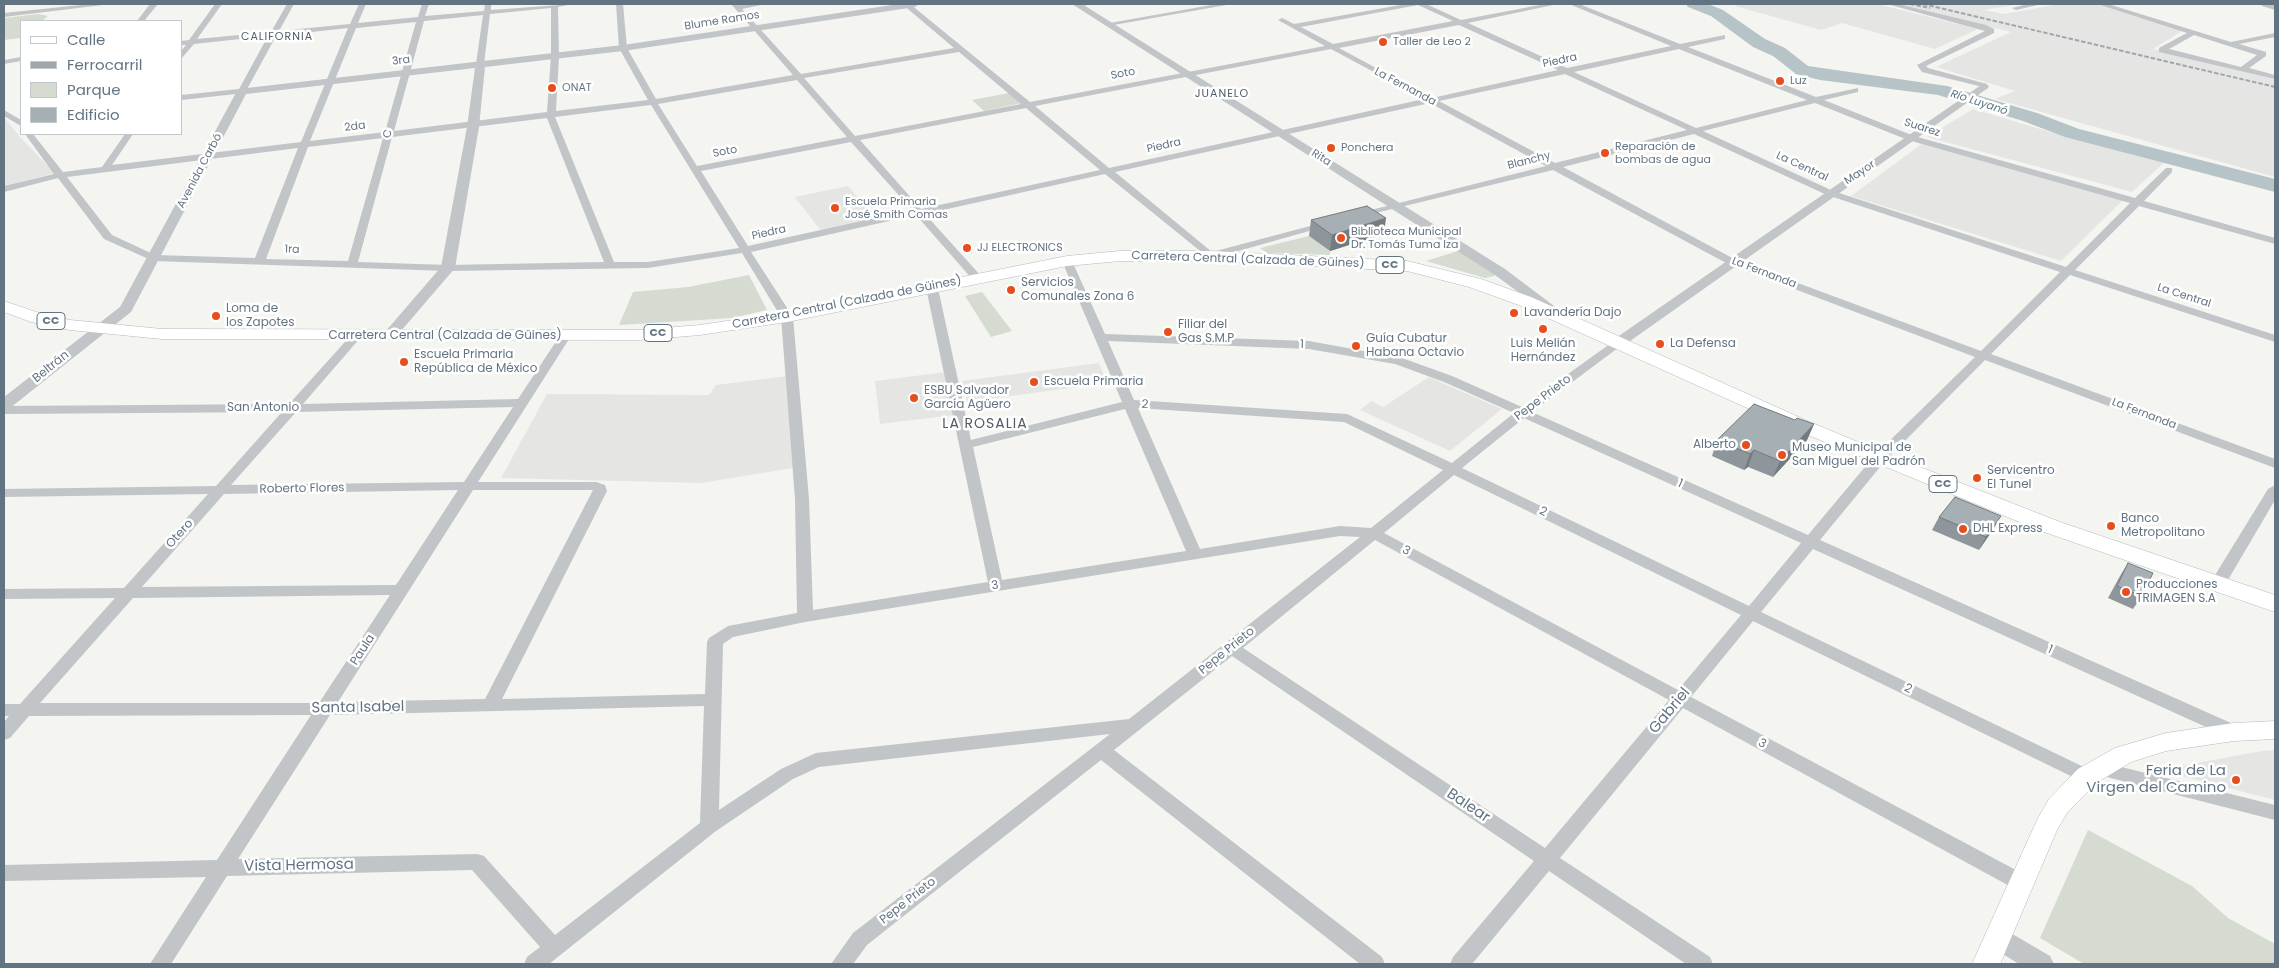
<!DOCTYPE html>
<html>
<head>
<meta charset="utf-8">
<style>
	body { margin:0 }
	#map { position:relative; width:2279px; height:968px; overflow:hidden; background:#f4f4f0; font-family:Poppins,sans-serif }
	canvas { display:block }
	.frame { position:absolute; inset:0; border:5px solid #627482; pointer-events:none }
	.legend { position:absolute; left:20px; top:20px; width:162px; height:115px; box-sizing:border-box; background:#fff; border:1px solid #c0c7cd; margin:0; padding:6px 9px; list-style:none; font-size:15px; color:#627482 }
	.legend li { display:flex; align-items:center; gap:10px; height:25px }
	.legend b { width:25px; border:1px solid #c0c7cd }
</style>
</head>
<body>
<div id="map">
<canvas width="2279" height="968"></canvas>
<div class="frame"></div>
<ul class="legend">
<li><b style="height:6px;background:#fff"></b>Calle</li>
<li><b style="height:6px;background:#9fa6ac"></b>Ferrocarril</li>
<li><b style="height:14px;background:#d5dbd1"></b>Parque</li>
<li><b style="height:14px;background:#a6afb4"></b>Edificio</li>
</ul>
</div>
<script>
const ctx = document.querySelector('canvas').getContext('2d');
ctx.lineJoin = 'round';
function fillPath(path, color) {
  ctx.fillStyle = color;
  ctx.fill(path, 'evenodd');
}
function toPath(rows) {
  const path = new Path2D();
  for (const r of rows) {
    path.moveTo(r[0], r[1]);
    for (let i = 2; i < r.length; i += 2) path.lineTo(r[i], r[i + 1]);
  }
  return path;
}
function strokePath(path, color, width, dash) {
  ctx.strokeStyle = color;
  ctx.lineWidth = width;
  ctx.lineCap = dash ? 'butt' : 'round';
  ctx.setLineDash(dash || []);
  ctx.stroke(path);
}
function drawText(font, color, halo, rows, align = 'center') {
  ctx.font = font + ' Poppins,sans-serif';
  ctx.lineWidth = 5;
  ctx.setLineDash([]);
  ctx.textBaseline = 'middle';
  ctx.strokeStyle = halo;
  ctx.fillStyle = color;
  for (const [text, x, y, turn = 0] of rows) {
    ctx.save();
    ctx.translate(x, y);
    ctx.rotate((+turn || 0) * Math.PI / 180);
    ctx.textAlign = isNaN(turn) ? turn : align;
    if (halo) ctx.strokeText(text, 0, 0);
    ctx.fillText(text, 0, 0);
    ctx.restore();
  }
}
fillPath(toPath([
	[1740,4,1877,4,1978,29,1935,49,1842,23,1821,30,1735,6],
	[1897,4,2020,4,1984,10,2004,14,2060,4,2096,4,2182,31,2153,49,2275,79,2275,177,1995,99,2015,91,1936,67,2011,32],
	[1973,109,2047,131,2164,163,2132,192,1927,137],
	[4,117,21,138,55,173,4,186],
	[1923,143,2124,199,2061,261,1851,196],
	[848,186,876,219,821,231,795,197],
	[1099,363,1107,383,967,402,962,381],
	[946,372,954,415,880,424,875,381],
	[788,376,793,468,701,483,501,478,547,394,709,395,716,385],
	[1429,377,1449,386,1502,409,1450,451,1360,410,1371,401,1383,407],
	[2275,750,2275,800,2158,770,2262,751]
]), '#e5e6e4');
fillPath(toPath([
	[38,14,48,16,42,21,21,21,21,38,4,40,4,18],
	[1009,93,1022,103,984,111,972,100],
	[1309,236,1330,251,1330,255,1267,253,1260,248],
	[1461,250,1495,272,1494,276,1485,278,1426,261],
	[749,275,767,310,732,318,619,325,633,292,688,287],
	[982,292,1012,331,991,337,965,296],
	[2088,830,2192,886,2228,918,2275,944,2275,964,2084,964,2040,938]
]), '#d5dbd1');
fillPath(toPath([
	[1686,4,1708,4,1723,10,1765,39,1785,48,1808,66,1947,86,2037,113,2079,129,2275,179,2275,192,2065,137,2023,121,1938,95,1820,80,1796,74,1773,56,1753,47,1711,16,1688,7,1686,4]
]), '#b6c4c7');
const secondary = toPath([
	[2275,721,2275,739,2234,741,2166,751,2131,762,2096,783,2067,813,2057,830,2000,964,1972,964,2037,820,2049,799,2078,769,2115,748,2166,733,2234,723,2275,721]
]);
const primary = toPath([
	[1120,251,1210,251,1407,261,1481,279,1531,297,1810,422,1887,454,2060,522,2275,595,2275,612,2044,532,1796,430,1519,305,1469,287,1407,271,1210,261,1120,261,1067,266,787,322,700,335,639,340,162,339,70,330,31,322,4,312,4,301,42,314,70,320,162,329,639,330,700,325,787,312,1067,256,1120,251]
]);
strokePath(secondary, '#b3b9bd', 1);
strokePath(primary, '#b4b8bc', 1);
fillPath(toPath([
	[90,4,111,4,4,17,4,13,90,4],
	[150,4,158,4,144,21,137,21,150,4],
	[215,4,222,4,197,39,271,32,287,4,294,4,279,31,350,24,359,4,366,4,358,23,418,17,422,4,429,4,425,16,484,11,485,4,491,4,491,10,573,4,558,7,559,56,556,111,648,100,619,48,616,4,623,4,627,48,656,99,793,75,731,4,766,4,742,9,801,74,954,48,902,4,910,4,1030,102,1325,46,1278,20,1282,18,1294,24,1406,4,1426,4,1461,20,1545,4,1558,4,1468,23,1567,68,1671,46,1569,4,1579,4,1680,44,1725,35,1725,39,1688,47,1816,97,1858,88,1858,92,1824,100,1914,136,2135,198,2166,168,2172,168,2172,172,2144,201,2275,238,2275,244,2139,206,2075,270,2275,335,2275,342,2070,275,1991,354,2275,459,2275,468,1985,360,1885,461,1820,540,2240,727,2243,732,2240,737,2234,739,2228,737,1813,549,1761,612,2088,769,2091,763,2097,761,2275,805,2275,820,2095,774,2093,781,2087,783,2081,781,1753,621,1691,697,2029,877,2032,883,2029,889,2022,891,2015,889,1683,708,1560,858,1710,957,1713,964,1686,964,1549,871,1472,964,1450,964,1453,957,1534,861,1232,656,1114,750,1382,957,1385,964,1360,964,1101,760,867,945,853,964,831,964,853,933,1110,734,819,767,793,779,716,831,549,964,524,964,527,957,540,947,472,870,227,876,171,964,150,964,206,877,4,881,4,865,217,860,311,715,29,716,10,738,4,740,4,722,9,716,4,716,4,704,20,704,115,598,4,599,4,589,124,588,208,494,4,497,4,489,216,486,282,412,4,414,4,406,289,404,353,333,357,332,363,335,361,337,303,404,518,399,561,334,569,334,571,336,478,482,596,482,605,485,607,491,502,699,705,694,707,642,709,638,728,626,797,613,795,499,781,317,742,253,648,268,448,271,153,261,104,239,58,178,4,192,4,186,54,174,25,134,33,134,63,172,102,167,125,134,133,134,112,165,301,142,348,28,276,36,245,93,181,100,181,95,239,89,268,36,194,44,181,59,181,51,186,45,181,45,181,41,189,40,215,4],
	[1418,5,1453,21,1333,44,1301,27,1418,5],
	[551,8,551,56,547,112,394,131,424,21,483,15,476,64,480,66,484,64,490,14,551,8],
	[416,22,385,132,310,141,356,28,416,22],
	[1459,25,1558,70,1432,98,1339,48,1459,25],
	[1331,49,1424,99,1109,168,1035,106,1331,49],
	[1679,49,1807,100,1696,128,1574,72,1679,49],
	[959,52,1021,104,855,136,804,78,959,52],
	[1565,74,1687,130,1555,163,1439,101,1565,74],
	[797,80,847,137,697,166,658,104,797,80],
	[1430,103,1546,166,1355,214,1355,218,1553,170,1728,264,1975,357,1875,455,1808,535,1532,412,1622,345,1624,343,1622,341,1614,341,1522,407,1452,376,1402,358,1309,341,1105,334,1072,261,1067,258,1062,261,1122,402,971,440,938,288,932,285,926,288,988,582,813,610,809,499,793,317,751,252,916,215,973,280,977,281,982,278,981,276,925,214,1105,174,1210,259,1334,224,1329,221,1212,252,1115,172,1430,103],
	[1815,103,1908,140,2130,203,2066,267,1833,191,1703,131,1815,103],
	[651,105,739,248,648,262,614,262,555,117,651,105],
	[1026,108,1100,170,921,209,860,140,1026,108],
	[547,118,604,262,448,265,358,262,392,137,547,118],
	[1694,134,1827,195,2060,272,1981,351,1736,260,1563,167,1694,134],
	[383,138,348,261,266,259,308,147,383,138],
	[851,142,912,210,748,246,701,171,851,142],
	[298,148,255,258,155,255,112,235,67,177,298,148],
	[1108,341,1309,349,1395,364,1444,382,1514,413,1452,463,1347,414,1134,400,1108,341],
	[513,407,464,482,231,485,296,412,513,407],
	[1138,408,1344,422,1443,470,1371,528,1340,526,1200,549,1138,408],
	[1125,409,1186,551,1002,580,973,447,1125,409],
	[1524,418,1801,543,1749,606,1462,468,1524,418],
	[1454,475,1741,615,1678,690,1384,533,1454,475],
	[458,490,396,585,142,587,224,494,458,490],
	[473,490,593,490,485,699,338,702,473,490],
	[1340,536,1360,537,1129,719,816,753,781,769,719,810,723,644,733,637,805,622,1340,536],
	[1375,540,1669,700,1545,848,1243,648,1375,540],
	[390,595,319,703,40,703,133,598,390,595],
	[704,706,700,823,555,935,484,856,477,854,238,859,330,715,704,706],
	[1076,4,1092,4,1079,7,1076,4],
	[1217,4,1232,4,1108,26,1104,24,1217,4],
	[1887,4,1898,4,1986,25,1994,29,1994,33,1926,66,1928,68,1987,84,1987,88,1922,72,1917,65,1985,31,1887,4],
	[2028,4,2042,4,2016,10,2012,8,2028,4],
	[2097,4,2108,4,2231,42,2275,33,2275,37,2239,44,2266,52,2266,56,2249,68,2275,75,2275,79,2159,52,2159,48,2187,33,2097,4],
	[2194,35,2257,55,2241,67,2169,49,2194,35],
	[21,57,21,61,4,64,4,60,21,57],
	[4,110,21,120,21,126,4,116,4,110],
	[2275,485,2275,500,2225,585,2222,589,2212,589,2209,585,2268,489,2275,485]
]), '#c1c5c8');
fillPath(toPath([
	[899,4,919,4,915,7,623,51,485,67,479,127,455,268,395,338,390,339,383,335,385,332,441,267,467,127,475,68,246,94,131,312,10,408,4,410,4,397,120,307,238,89,623,45,899,4],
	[1072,4,1082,4,1505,269,1566,315,1564,318,1554,318,1495,275,1072,4],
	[2261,4,2275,4,2275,10,2262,6,2261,4],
	[1984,83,1989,86,1988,88,1623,346,1613,346,1611,343,1613,340,1984,83],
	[1997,925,2050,956,2054,964,2019,964,1988,945,1984,937,1988,929,1997,925]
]), '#c1c5c8');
fillPath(secondary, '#fff');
fillPath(primary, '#fff');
strokePath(toPath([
	[1910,4,1930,8],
	[1923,4,2275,87]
]), '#9fa6ac', 2, [4.5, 2]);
fillPath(toPath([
	[1311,220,1384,234,1330,251,1309,236],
	[1795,420,1814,424,1807,440,1773,477,1748,467,1744,470,1712,456,1717,440],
	[1939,517,1994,528,1979,550,1932,530],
	[2128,563,2142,596,2133,609,2108,598,2120,576]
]), '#8f969b');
fillPath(toPath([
	[1386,218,1384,234,1330,251,1332,235],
	[1814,424,1807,440,1773,477,1780,461],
	[1754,450,1748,467,1744,470,1750,454],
	[2001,516,1994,528,1979,550,1986,537]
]), '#747a7e');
const building = toPath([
	[1367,206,1386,218,1332,235,1311,220,1367,206],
	[1754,404,1795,420,1797,418,1814,424,1780,461,1754,450,1750,454,1717,440,1754,404],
	[1955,497,2001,516,1986,537,1939,517,1955,497],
	[2128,563,2153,573,2142,596,2117,586,2128,563]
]);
fillPath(building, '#a6afb4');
strokePath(building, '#747a7e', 1);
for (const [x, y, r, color] of [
	[1383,42,5,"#e74e1d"],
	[1780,81,5,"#e74e1d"],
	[552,88,5,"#e74e1d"],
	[1331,148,5,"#e74e1d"],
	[1605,153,5,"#e74e1d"],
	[835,208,5,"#e74e1d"],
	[1341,238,5,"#e74e1d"],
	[967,248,5,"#e74e1d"],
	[1011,290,5,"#e74e1d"],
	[1514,313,5,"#e74e1d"],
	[216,316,5,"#e74e1d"],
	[1543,329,5,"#e74e1d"],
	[1168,332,5,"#e74e1d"],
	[1660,344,5,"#e74e1d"],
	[1356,346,5,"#e74e1d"],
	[404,362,5,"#e74e1d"],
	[1034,382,5,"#e74e1d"],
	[914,398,5,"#e74e1d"],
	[1746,445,5,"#e74e1d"],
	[1782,455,5,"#e74e1d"],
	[1977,478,5,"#e74e1d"],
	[2111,526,5,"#e74e1d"],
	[1963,529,5,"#e74e1d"],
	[2126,592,5,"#e74e1d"],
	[2236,780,5,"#e74e1d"]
]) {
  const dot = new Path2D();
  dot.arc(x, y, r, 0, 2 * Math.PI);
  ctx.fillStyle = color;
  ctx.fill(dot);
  strokePath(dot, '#fff', 2);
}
drawText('11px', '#627482', '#fff', [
	["Blume Ramos",722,21,-9],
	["3ra",401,61,-7],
	["Piedra",1560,61,-12],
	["Soto",1123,74,-11],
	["La Fernanda",1405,87,28],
	["2da",355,127,-7],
	["Suarez",1922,128,18],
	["C",388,134,-73],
	["Piedra",1164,146,-13],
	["Soto",725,152,-11],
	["Rita",1321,158,33],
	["Blanchy",1529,161,-14],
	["La Central",1802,167,25],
	["Avenida Carbó",200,171,-62],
	["Mayor",1860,173,-34],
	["Piedra",769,233,-13],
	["1ra",292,250,2],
	["La Fernanda",1764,273,21],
	["La Central",2184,296,18],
	["La Fernanda",2144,414,21]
]);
ctx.letterSpacing = '1px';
drawText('11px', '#505d67', '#fff', [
	["CALIFORNIA",277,37],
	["JUANELO",1222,94]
]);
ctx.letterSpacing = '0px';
drawText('11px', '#627482', '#fff', [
	["Taller de Leo 2",1393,42],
	["Luz",1790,81],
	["ONAT",562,88],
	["Reparación de",1615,147],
	["bombas de agua",1615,160],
	["Ponchera",1341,148],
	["Escuela Primaria",845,202],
	["José Smith Comas",845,215],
	["Biblioteca Municipal",1351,232],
	["Dr. Tomás Tuma Iza",1351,245],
	["JJ ELECTRONICS",977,248]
], 'left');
drawText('italic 11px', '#5e777f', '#fff', [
	["Río Luyanó",1979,103,18]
]);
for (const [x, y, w] of [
	[1390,265,28],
	[51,321,28],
	[658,333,28],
	[1943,484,28]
]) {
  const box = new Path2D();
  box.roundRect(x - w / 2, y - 8.5, w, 17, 4);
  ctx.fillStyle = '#fff';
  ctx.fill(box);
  strokePath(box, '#627482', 1);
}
drawText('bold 11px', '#627482', null, [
	["CC",1390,265],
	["CC",51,321],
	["CC",658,333],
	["CC",1943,484]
]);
drawText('12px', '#627482', '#fff', [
	["Carretera Central (Calzada de Güines)",1248,260,2],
	["Carretera Central (Calzada de Güines)",847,303,-11],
	["Carretera Central (Calzada de Güines)",445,336],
	["1",1302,345,2],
	["Beltrán",51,367,-39],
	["Pepe Prieto",1543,398,-37],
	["2",1145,405,4],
	["San Antonio",263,408],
	["1",1680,484,25],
	["Roberto Flores",302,489,-1],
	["2",1543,512,26],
	["Otero",180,534,-48],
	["3",1406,551,29],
	["3",995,586,-9],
	["Paula",363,650,-57],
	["1",2050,650,24],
	["Pepe Prieto",1227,651,-39],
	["2",1908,689,26],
	["3",1762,744,28],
	["Pepe Prieto",908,901,-38]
]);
drawText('12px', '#627482', '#fff', [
	["Servicios",1021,283],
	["Comunales Zona 6",1021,297],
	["Loma de",226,309],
	["los Zapotes",226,323],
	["Lavandería Dajo",1524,313],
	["Filiar del",1178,325],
	["Gas S.M.P",1178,339],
	["Guía Cubatur",1366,339],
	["Habana Octavio",1366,353],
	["Luis Melián",1543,344,"center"],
	["Hernández",1543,358,"center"],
	["La Defensa",1670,344],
	["Escuela Primaria",414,355],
	["República de México",414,369],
	["Escuela Primaria",1044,382],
	["ESBU Salvador",924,391],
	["García Agüero",924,405],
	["Alberto",1736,445,"right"],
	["Museo Municipal de",1792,448],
	["San Miguel del Padrón",1792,462],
	["Servicentro",1987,471],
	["El Tunel",1987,485],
	["Banco",2121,519],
	["Metropolitano",2121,533],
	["DHL Express",1973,529],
	["Producciones",2136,585],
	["TRIMAGEN S.A",2136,599]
], 'left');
ctx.letterSpacing = '1px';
drawText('14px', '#505d67', '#fff', [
	["LA ROSALIA",985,424]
]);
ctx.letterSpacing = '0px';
drawText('15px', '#627482', '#fff', [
	["Santa Isabel",358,708,-1],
	["Gabriel",1670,711,-50],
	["Balear",1468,806,34],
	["Vista Hermosa",299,866,-1]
]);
drawText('15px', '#627482', '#fff', [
	["Feria de La",2226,771],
	["Virgen del Camino",2226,788]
], 'right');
</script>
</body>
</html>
